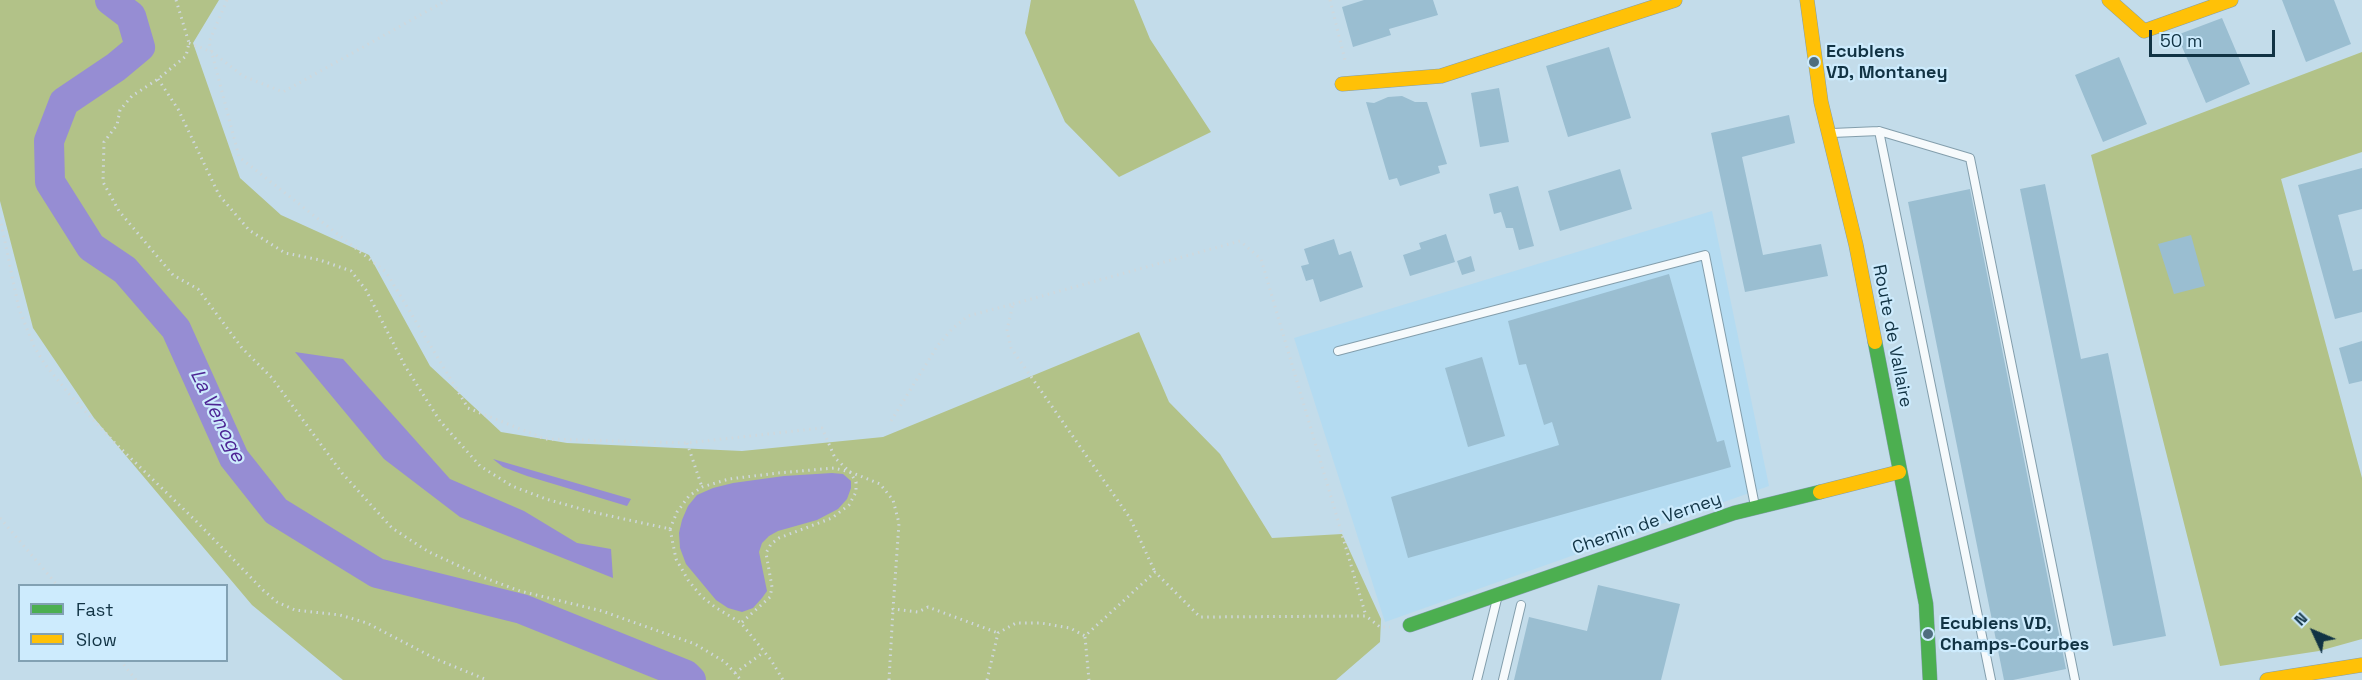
<!DOCTYPE html>
<html>
<head>
<meta charset="utf-8">
<style>
	body { margin:0 }
	#map { position:relative; width:2362px; height:680px; overflow:hidden; background:#c3dcea; font-family:"Space Grotesk",sans-serif }
	canvas { display:block }
	.legend { position:absolute; left:18px; top:584px; width:210px; height:78px; box-sizing:border-box; background:#cdebfd; border:2px solid #82a1b3; margin:0; padding:8px 10px; list-style:none; font-size:18px; color:#134 }
	.legend li { display:flex; align-items:center; gap:12px; height:30px }
	.legend b { width:30px; border:2px solid #82a1b3 }
	.north { position:absolute; left:2284px; top:602px; width:60px; height:60px; -webkit-text-stroke:4px #cdebfd; paint-order:stroke; rotate:314deg; font-size:16px; font-weight:700; line-height:24px; text-align:center; color:#134 }
	.north::after { content:''; display:block; margin:auto; width:21px; height:27px; background:#134; clip-path:polygon(50% 0,100% 100%,50% 72%,0 100%) }
	.scale { position:absolute; left:2149px; top:30px; width:126px; height:27px; box-sizing:border-box; border:3px solid #134; border-top:0; padding-left:8px; font-size:18px; line-height:21px; white-space:nowrap; color:#134; -webkit-text-stroke:4px #cdebfd; paint-order:stroke }
</style>
</head>
<body>
<div id="map">
<canvas width="2362" height="680"></canvas>
<ul class="legend">
<li><b style="height:8px;background:#4caf50"></b>Fast</li>
<li><b style="height:8px;background:#ffc107"></b>Slow</li>
</ul>
<div class="north">N</div>
<div class="scale">50 m</div>
</div>
<script>
const ctx = document.querySelector('canvas').getContext('2d');
ctx.lineJoin = 'round';
function fillPath(path, color) {
  ctx.fillStyle = color;
  ctx.fill(path, 'evenodd');
}
function toPath(rows) {
  const path = new Path2D();
  for (const r of rows) {
    path.moveTo(r[0], r[1]);
    for (let i = 2; i < r.length; i += 2) path.lineTo(r[i], r[i + 1]);
  }
  return path;
}
function strokePath(path, color, width, dash) {
  ctx.strokeStyle = color;
  ctx.lineWidth = width;
  ctx.lineCap = dash ? 'butt' : 'round';
  ctx.setLineDash(dash || []);
  ctx.stroke(path);
}
function drawText(font, color, halo, rows, align = 'center') {
  ctx.font = font + ' "Space Grotesk",sans-serif';
  ctx.lineWidth = 4.5;
  ctx.setLineDash([]);
  ctx.textBaseline = 'middle';
  ctx.strokeStyle = halo;
  ctx.fillStyle = color;
  for (const [text, x, y, turn = 0] of rows) {
    ctx.save();
    ctx.translate(x, y);
    ctx.rotate((+turn || 0) * Math.PI / 180);
    ctx.textAlign = isNaN(turn) ? turn : align;
    if (halo) ctx.strokeText(text, 0, 0);
    ctx.fillText(text, 0, 0);
    ctx.restore();
  }
}
fillPath(toPath([
	[1712,211,1769,486,1385,622,1294,338]
]), '#b4dbf1');
fillPath(toPath([
	[0,0,219,0,193,43,240,178,281,215,369,255,430,366,501,432,567,443,742,451,883,437,1139,332,1169,402,1220,454,1272,538,1342,534,1381,619,1380,642,1336,680,343,680,252,605,94,418,33,328,0,201],
	[1031,0,1134,0,1150,39,1211,132,1119,177,1065,122,1025,33],
	[2362,52,2362,152,2281,179,2362,478,2362,639,2319,651,2220,666,2091,155]
]), '#b2c288');
fillPath(toPath([
	[295,352,343,359,450,479,524,511,577,543,611,549,613,578,460,517,384,459],
	[493,459,631,499,627,506,527,476,503,467],
	[832,473,843,474,851,481,851,488,847,499,838,509,817,520,778,531,769,536,762,543,759,552,767,591,762,598,753,608,742,612,728,608,716,600,686,564,680,548,679,533,682,520,688,506,697,495,713,488,733,483,784,476]
]), '#968dd3');
strokePath(toPath([
	[110,0,131,16,140,47,116,67,64,102,49,141,50,182,91,247,125,270,176,329,234,458,276,511,377,573,522,609,686,675,691,680]
]), '#968dd3', 30);
fillPath(toPath([
	[1364,0,1433,0,1438,15,1389,29,1391,35,1353,47,1342,7],
	[2282,0,2334,0,2351,44,2306,62],
	[2222,18,2250,84,2206,103,2177,35],
	[1609,47,1631,118,1568,137,1546,66],
	[2119,57,2147,124,2103,142,2075,75],
	[1499,88,1509,142,1480,147,1471,93],
	[1402,96,1415,102,1427,102,1447,164,1438,166,1440,173,1400,186,1397,178,1389,180,1366,102,1374,103,1388,97],
	[1789,115,1795,143,1742,157,1763,255,1821,244,1828,276,1745,292,1711,133],
	[2362,168,2362,209,2338,215,2353,271,2362,269,2362,312,2335,319,2298,185],
	[1620,169,1632,209,1560,231,1548,191],
	[2045,184,2081,359,2108,353,2166,636,2113,646,2020,189],
	[1518,186,1534,246,1519,250,1513,228,1506,228,1501,212,1494,214,1489,194],
	[1970,189,2066,669,2013,680,2004,680,1908,202],
	[1446,234,1455,262,1410,276,1403,255,1421,249,1419,243],
	[2191,235,2205,286,2174,294,2158,244],
	[1334,239,1339,255,1351,251,1363,287,1320,302,1313,279,1306,281,1301,266,1309,264,1304,249],
	[1471,256,1475,271,1462,275,1457,261],
	[1669,274,1717,442,1724,440,1731,467,1408,558,1391,497,1559,445,1552,422,1544,425,1526,364,1519,365,1508,321],
	[2362,341,2362,381,2349,384,2339,348],
	[1482,357,1505,436,1468,447,1445,368],
	[1598,585,1680,604,1661,680,1514,680,1529,617,1587,631]
]), '#9abed1');
const lane = toPath([
	[1879,131,1991,680],
	[1832,133,1879,131,1970,158,2075,680],
	[1338,351,1705,255,1755,506],
	[1477,680,1497,599],
	[1503,680,1521,605]
]);
const fast = toPath([
	[1875,342,1926,604,1930,680],
	[1410,625,1734,513,1820,492]
]);
const slow = toPath([
	[1807,0,1821,102,1856,245,1875,342],
	[2109,0,2144,31,2231,0],
	[1342,84,1441,76,1675,0],
	[1820,492,1899,472],
	[2267,680,2362,665]
]);
strokePath(lane, '#839eac', 10);
strokePath(fast, '#839eac', 15);
strokePath(slow, '#839eac', 15);
strokePath(toPath([
	[176,0,189,43,186,56,158,79,132,96,120,110,117,125,104,142,103,182,119,211,173,275,198,289,242,348,272,378,342,473,392,528,429,552,485,578,520,591,602,611,695,644,725,662,741,680],
	[227,0,209,42,239,157,386,272,468,408,545,439,687,443,822,428,835,458,850,472,880,484,893,500,899,523,893,609,918,612,928,607,998,633],
	[1330,0,1346,64],
	[189,43,212,52,243,76,283,92,447,0],
	[158,79,178,109,219,195,249,230,285,253,320,260,351,271,366,290,405,366,440,421,480,466,512,486,546,499,592,512,670,529,676,559,688,580,702,597,715,607,741,623,771,660,783,680],
	[0,218,19,309,34,346,44,363,70,395,114,442,199,524,263,590,277,602,295,610,340,615,367,623,436,659,487,680],
	[1013,304,1240,241,1261,259,1366,616],
	[891,421,938,345,953,328,968,316,1013,304,1007,330,1011,348,1130,518,1155,572],
	[687,443,702,487],
	[0,518,58,586],
	[670,529,677,512,689,496,702,487,729,479,778,473,834,468,850,472,856,482,856,492,849,505,832,518,779,538,771,544,766,553,772,587,770,597,741,623],
	[1085,637,1089,680],
	[120,660,136,680],
	[735,673,764,652],
	[889,680,893,609],
	[987,680,998,633,1016,623,1041,623,1070,628,1085,636,1155,572,1200,617,1366,616,1380,627,1390,627]
]), '#cfd8dd', 3, [1.5, 4.5]);
strokePath(lane, '#f6fafc', 8);
strokePath(fast, '#4caf50', 14);
strokePath(slow, '#ffc107', 14);
for (const [x, y, r, color] of [
	[1814,62,6,"#4f6e7e"],
	[1928,634,6,"#4f6e7e"]
]) {
  const dot = new Path2D();
  dot.arc(x, y, r, 0, 2 * Math.PI);
  ctx.fillStyle = color;
  ctx.fill(dot);
  strokePath(dot, '#cdebfd', 2);
}
drawText('bold 18px', '#134', '#cdebfd', [
	["Ecublens",1826,52],
	["VD, Montaney",1826,73],
	["Ecublens VD,",1940,624],
	["Champs-Courbes",1940,645]
], 'left');
drawText('18px', '#134', '#cdebfd', [
	["Route de Vallaire",1892,336,79],
	["Chemin de Verney",1647,524,-19]
]);
drawText('italic 20px', '#4d2594', '#cdebfd', [
	["La Venoge",217,416,64]
]);
</script>
</body>
</html>
